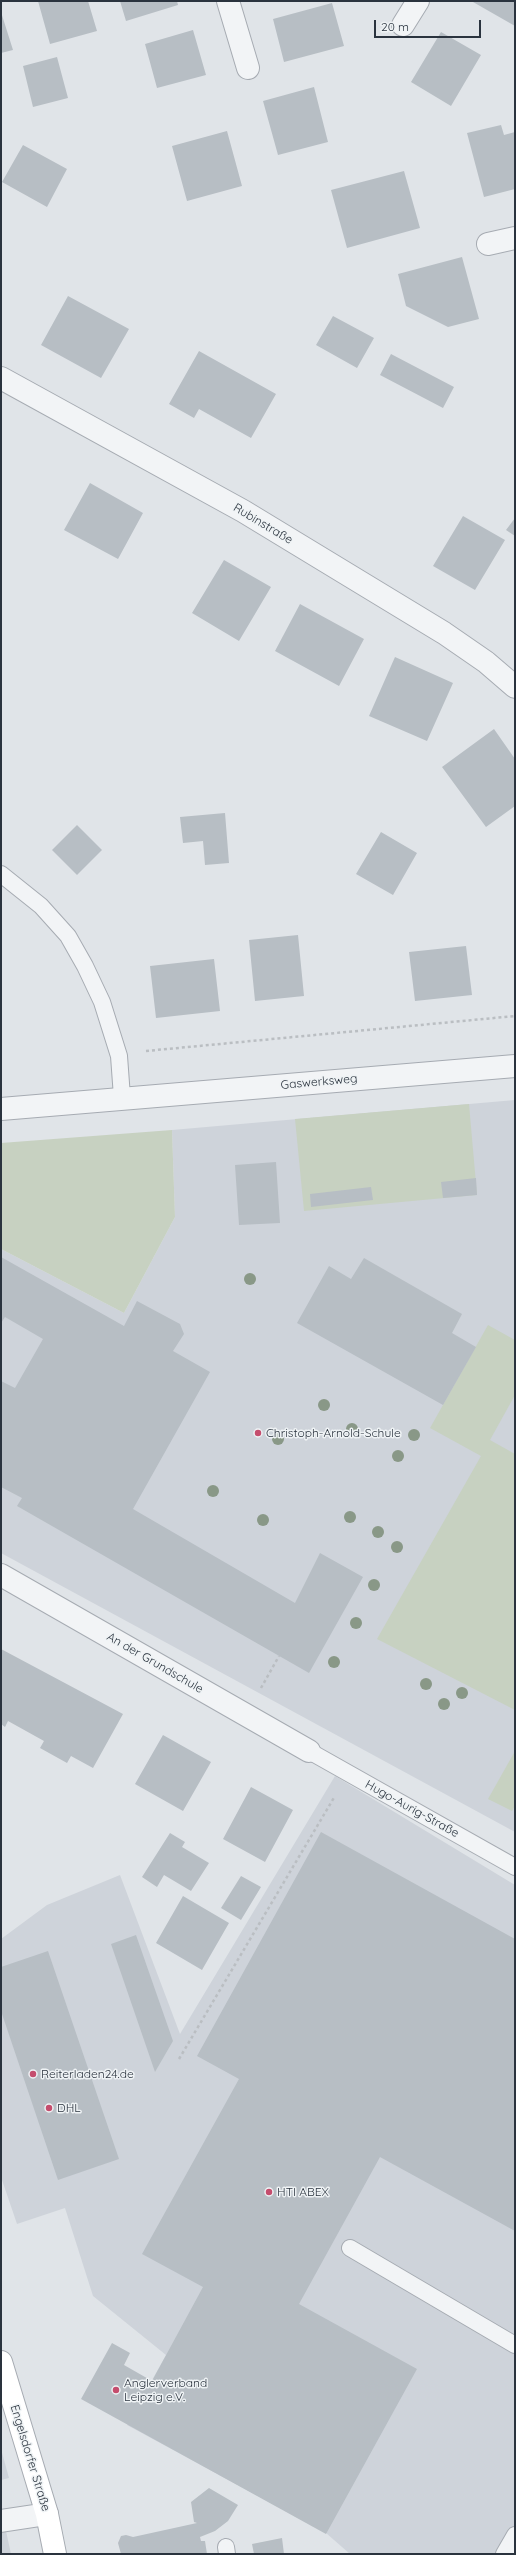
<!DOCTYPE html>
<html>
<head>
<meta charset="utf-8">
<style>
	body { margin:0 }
	#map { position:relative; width:516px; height:2555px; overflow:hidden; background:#e0e4e8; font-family:Quicksand,sans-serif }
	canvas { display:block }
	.frame { position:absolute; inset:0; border:2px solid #2a333e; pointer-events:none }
	.scale { position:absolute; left:374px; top:20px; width:107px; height:18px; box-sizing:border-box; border:2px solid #2a333e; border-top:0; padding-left:5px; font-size:12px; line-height:14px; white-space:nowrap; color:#2a333e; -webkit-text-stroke:3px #eff3f5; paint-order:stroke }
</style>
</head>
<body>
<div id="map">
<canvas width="516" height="2555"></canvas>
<div class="frame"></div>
<div class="scale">20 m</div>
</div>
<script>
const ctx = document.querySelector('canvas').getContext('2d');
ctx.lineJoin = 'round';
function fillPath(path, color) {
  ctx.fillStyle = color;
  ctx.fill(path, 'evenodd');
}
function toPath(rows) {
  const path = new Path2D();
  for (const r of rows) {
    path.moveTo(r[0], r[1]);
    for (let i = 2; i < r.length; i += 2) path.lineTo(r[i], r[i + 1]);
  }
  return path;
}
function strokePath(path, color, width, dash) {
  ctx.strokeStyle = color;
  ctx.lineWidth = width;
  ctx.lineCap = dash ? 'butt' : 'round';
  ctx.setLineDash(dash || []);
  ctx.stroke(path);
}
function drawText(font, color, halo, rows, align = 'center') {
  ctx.font = font + ' Quicksand,sans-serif';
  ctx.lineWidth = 3;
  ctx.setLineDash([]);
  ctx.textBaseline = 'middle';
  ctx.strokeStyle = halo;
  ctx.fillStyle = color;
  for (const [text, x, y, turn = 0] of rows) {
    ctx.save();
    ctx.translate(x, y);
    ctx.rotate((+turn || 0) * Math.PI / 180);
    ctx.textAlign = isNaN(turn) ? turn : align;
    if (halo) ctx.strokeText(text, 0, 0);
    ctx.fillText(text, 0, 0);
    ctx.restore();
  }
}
fillPath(toPath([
	[515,1100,515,1832,1,1553,1,1249,124,1313,175,1217,172,1130],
	[335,1776,515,1885,515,2554,350,2554,326,2533,127,2425,166,2355,93,2296,65,2208,17,2224,1,2177,1,1939,47,1905,120,1875,180,2034],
	[1,2449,9,2478,1,2480],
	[1,2508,11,2554,1,2554]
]), '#ced3da');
fillPath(toPath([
	[469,1104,477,1195,304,1211,295,1119],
	[172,1130,175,1217,124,1313,1,1249,1,1143],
	[488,1325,515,1340,515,1395,490,1440,515,1454,515,1710,377,1639,481,1456,430,1428],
	[515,1751,515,1806,512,1811,488,1799]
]), '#c7d1c1');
fillPath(toPath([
	[38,1,88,1,97,31,50,44],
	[120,1,177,1,178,5,126,21],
	[474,1,515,1,515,26,473,2],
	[332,3,344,46,284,62,273,19],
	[1,12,13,50,1,53],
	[193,30,206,75,157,88,145,44],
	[441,32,481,55,451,106,411,82],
	[57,57,68,98,33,107,23,66],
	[314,87,328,142,278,155,263,101],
	[501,125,504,135,515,132,515,189,484,197,467,133],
	[227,131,242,186,187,201,172,146],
	[23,145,67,169,47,207,2,182],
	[404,171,420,228,347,248,331,190],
	[462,257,479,319,448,327,406,306,398,274],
	[68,296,129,329,101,378,41,345],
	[333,316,374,338,357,368,316,345],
	[199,351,276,394,251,438,199,409,194,418,169,404],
	[391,354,454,387,443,408,380,375],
	[90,483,143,513,118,559,64,530],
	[463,516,505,540,475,590,433,566],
	[515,518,515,536,506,530],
	[224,560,271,587,239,641,192,613],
	[300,604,364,639,339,686,275,651],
	[395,657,453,683,427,741,369,716],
	[494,729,515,759,515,806,486,827,442,767],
	[225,813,229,863,205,865,203,841,183,843,180,817],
	[77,825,102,850,77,875,52,850],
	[381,832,417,853,393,895,356,874],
	[298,935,304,996,255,1001,249,940],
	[466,946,472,995,415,1001,409,952],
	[214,959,220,1011,156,1018,150,966],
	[276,1162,280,1223,239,1225,235,1165],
	[476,1178,477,1195,443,1198,441,1182],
	[371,1187,373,1200,311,1207,310,1194],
	[1,1257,124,1326,137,1301,180,1324,184,1334,173,1351,210,1372,133,1509,295,1603,320,1553,363,1577,309,1673,17,1506,22,1498,1,1487,1,1381,15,1388,43,1339,5,1317,1,1323],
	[364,1258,462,1314,452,1333,476,1347,443,1405,297,1323,329,1266,351,1279],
	[1,1649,123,1714,93,1768,71,1756,67,1763,40,1748,44,1741,8,1721,5,1727,1,1724],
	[163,1735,211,1762,183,1811,135,1784],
	[251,1787,293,1810,265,1862,223,1839],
	[321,1832,515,1939,515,2231,380,2157,299,2304,417,2369,326,2534,81,2399,112,2343,130,2353,124,2365,152,2381,203,2287,142,2254,239,2079,197,2056],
	[170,1833,185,1842,182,1847,209,1863,191,1891,164,1875,157,1887,142,1877],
	[241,1876,261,1887,241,1920,221,1908],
	[183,1896,229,1923,202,1970,156,1943],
	[136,1935,173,2041,155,2072,111,1944],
	[48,1951,119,2159,58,2180,1,2011,1,1967],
	[209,2488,238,2505,228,2521,215,2531,200,2537,201,2541,205,2541,207,2554,121,2554,118,2543,121,2536,126,2535,133,2537,197,2523,194,2522,191,2502],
	[282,2538,284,2554,254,2554,252,2544]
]), '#b7bec4');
const lane = toPath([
	[1,874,41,906,68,936,85,966,102,1002,119,1056,122,1097],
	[309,1751,515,1867],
	[350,2248,515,2345],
	[226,2547,227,2554],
	[504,2554,515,2535]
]);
const street = toPath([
	[228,1,248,68],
	[403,25,418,1],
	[488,244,515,238],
	[1,378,243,511,444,633,486,662,515,687],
	[1,1109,515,1066],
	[1,1575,309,1751],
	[1,2521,47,2514]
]);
const secondary = toPath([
	[1,2362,47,2514,55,2554]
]);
strokePath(lane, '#a6abb2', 18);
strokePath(street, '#a6abb2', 24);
strokePath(secondary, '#a6abb2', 24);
strokePath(toPath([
	[146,1051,515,1016],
	[261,1688,279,1656],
	[179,2059,335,1796]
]), '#babec2', 2.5, [3, 3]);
strokePath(lane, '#f2f4f6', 16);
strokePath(street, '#f2f4f6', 22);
strokePath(secondary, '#fff', 22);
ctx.fillStyle = '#899887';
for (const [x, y] of [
	[250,1279],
	[324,1405],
	[352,1429],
	[414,1435],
	[278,1439],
	[398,1456],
	[213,1491],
	[350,1517],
	[263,1520],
	[378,1532],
	[397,1547],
	[374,1585],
	[356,1623],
	[334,1662],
	[426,1684],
	[462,1693],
	[444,1704]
]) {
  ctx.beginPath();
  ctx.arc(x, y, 6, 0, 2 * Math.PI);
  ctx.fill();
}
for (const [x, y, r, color] of [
	[258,1433,4,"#c54d6d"],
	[33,2074,4,"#c54d6d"],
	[49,2108,4,"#c54d6d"],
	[269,2192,4,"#c54d6d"],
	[116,2390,4,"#c54d6d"]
]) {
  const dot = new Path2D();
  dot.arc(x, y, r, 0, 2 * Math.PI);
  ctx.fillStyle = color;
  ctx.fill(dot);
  strokePath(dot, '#eff3f5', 1.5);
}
drawText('12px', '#2a333e', '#eff3f5', [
	["Rubinstraße",263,524,31],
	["Gaswerksweg",319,1082,-5],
	["An der Grundschule",155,1663,30],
	["Hugo-Aurig-Straße",412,1809,29],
	["Engelsdorfer Straße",30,2458,73]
]);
drawText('12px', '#2a333e', '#eff3f5', [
	["Christoph-Arnold-Schule",266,1433],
	["Reiterladen24.de",41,2074],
	["DHL",57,2108],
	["HTI ABEX",277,2192],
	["Anglerverband",124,2383],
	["Leipzig e.V.",124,2397]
], 'left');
</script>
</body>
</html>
